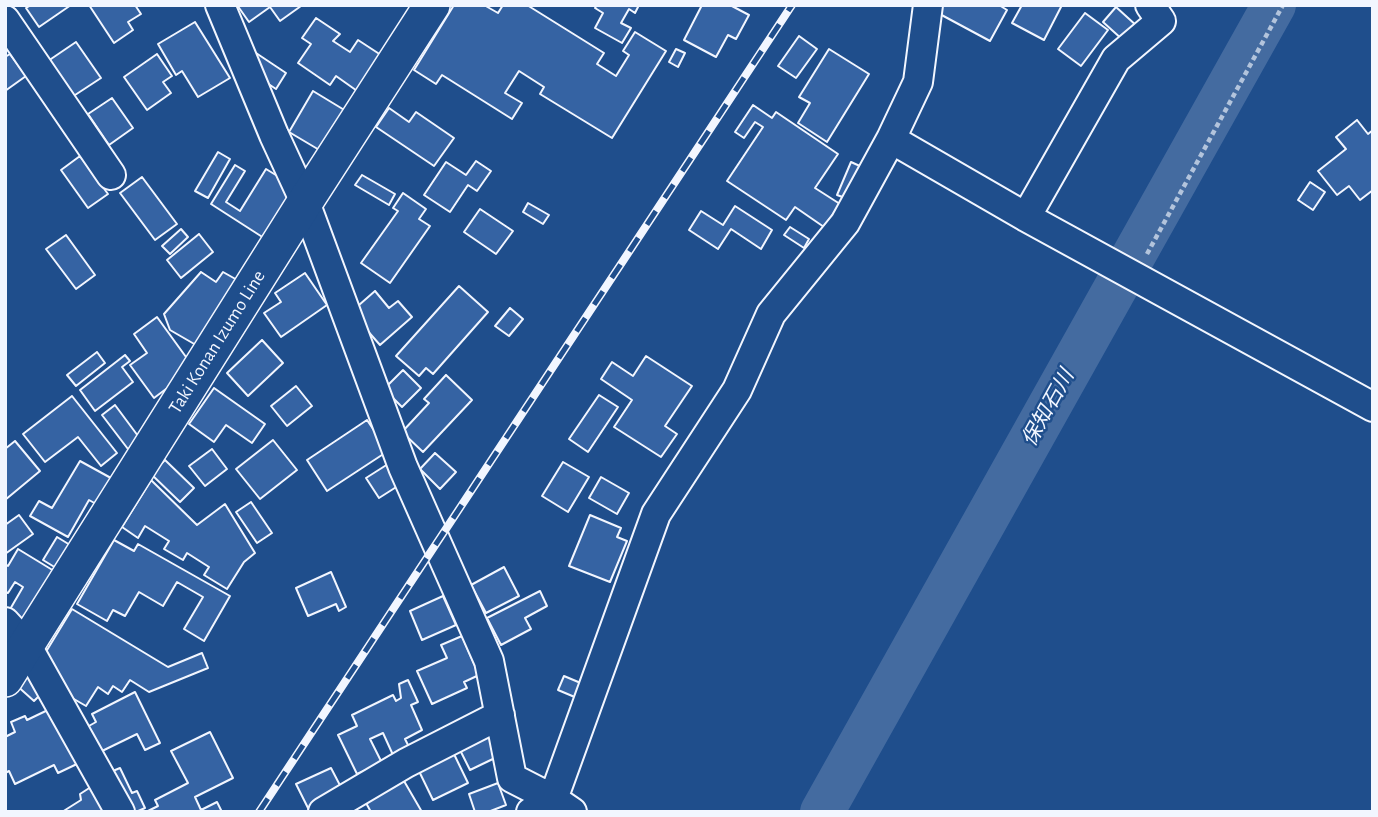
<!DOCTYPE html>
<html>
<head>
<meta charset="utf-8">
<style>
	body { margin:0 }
	#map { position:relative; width:1378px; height:817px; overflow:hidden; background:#1f4e8c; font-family:"Alegreya Sans",sans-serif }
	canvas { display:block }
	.frame { position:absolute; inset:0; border:7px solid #f2f6ff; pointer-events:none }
</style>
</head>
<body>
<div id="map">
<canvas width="1378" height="817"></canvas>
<div class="frame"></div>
</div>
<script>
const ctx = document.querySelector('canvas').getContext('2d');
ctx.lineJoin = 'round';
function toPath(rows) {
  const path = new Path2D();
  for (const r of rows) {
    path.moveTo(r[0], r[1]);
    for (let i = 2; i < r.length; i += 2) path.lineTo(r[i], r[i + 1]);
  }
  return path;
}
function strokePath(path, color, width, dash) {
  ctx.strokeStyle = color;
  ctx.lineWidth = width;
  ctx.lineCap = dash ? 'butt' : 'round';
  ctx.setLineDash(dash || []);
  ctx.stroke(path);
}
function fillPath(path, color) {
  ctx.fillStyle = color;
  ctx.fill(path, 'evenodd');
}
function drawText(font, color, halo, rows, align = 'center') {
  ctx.font = font + ' "Alegreya Sans","Noto Sans JP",sans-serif';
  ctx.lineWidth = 5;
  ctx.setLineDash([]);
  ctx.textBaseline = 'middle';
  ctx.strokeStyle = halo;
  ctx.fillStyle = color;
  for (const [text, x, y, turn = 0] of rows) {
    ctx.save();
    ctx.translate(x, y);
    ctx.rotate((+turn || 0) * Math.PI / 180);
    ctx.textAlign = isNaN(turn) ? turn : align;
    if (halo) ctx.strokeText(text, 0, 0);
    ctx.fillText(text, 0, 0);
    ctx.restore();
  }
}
strokePath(toPath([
	[822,812,1274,5]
]), '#446ba0', 44);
const building = toPath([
	[31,5,71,5,39,27,26,8,31,5],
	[89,5,135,5,141,14,128,22,133,30,114,43,89,5],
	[237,5,300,5,301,6,280,21,270,7,249,22,237,5],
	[454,5,484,5,498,13,503,5,527,5,604,53,597,64,616,76,629,55,623,51,635,32,666,51,612,138,540,94,544,87,519,71,505,93,522,103,512,119,442,75,436,84,414,70,454,5],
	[597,5,639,5,635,13,629,9,621,23,631,28,622,43,595,28,603,13,595,8,597,5],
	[702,5,730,5,749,15,736,39,728,35,716,57,684,40,702,5],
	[940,5,999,5,1007,10,990,41,936,12,940,5],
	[1022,5,1062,5,1044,40,1012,23,1022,5],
	[1116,7,1138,27,1124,41,1103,22,1116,7],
	[1085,13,1108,30,1081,66,1058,49,1085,13],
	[316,18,340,34,333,41,350,52,358,40,384,57,360,93,336,76,330,85,298,63,311,44,302,38,316,18],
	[195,22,230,78,198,97,182,71,176,75,158,44,195,22],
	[799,36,817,49,796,78,778,66,799,36],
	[76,42,101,78,72,97,48,61,76,42],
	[676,49,685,53,678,67,669,62,676,49],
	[829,49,869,74,827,142,798,123,810,103,799,97,829,49],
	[256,53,286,73,276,89,255,75,249,62,256,53],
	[10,54,26,76,5,91,5,57,10,54],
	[157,54,172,76,163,82,171,93,147,110,124,77,157,54],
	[313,91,346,111,321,151,289,132,313,91],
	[112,98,133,128,109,145,88,114,112,98],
	[753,105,772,118,776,112,838,154,815,188,840,204,824,227,795,207,786,220,727,181,763,127,755,122,744,138,735,132,753,105],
	[389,108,409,122,416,112,454,138,434,166,376,127,389,108],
	[1357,120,1368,134,1373,130,1373,190,1360,200,1349,186,1337,195,1318,171,1346,149,1336,137,1357,120],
	[218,152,230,159,208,198,195,191,218,152],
	[80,156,108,194,88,208,61,170,80,156],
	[476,161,491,171,477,191,468,185,450,212,424,195,446,162,466,175,476,161],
	[851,162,862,167,848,199,837,195,851,162],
	[235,165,245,171,226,202,240,211,266,169,289,183,296,194,267,240,211,204,235,165],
	[362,175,395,194,389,205,355,185,362,175],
	[142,177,177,224,155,240,120,193,142,177],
	[1310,182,1325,192,1313,210,1298,200,1310,182],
	[403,193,426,209,419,219,430,226,390,283,361,263,398,211,393,208,403,193],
	[528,203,549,215,543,224,523,212,528,203],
	[735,206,772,230,761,249,731,229,718,249,689,230,701,211,723,225,735,206],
	[480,209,513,231,496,254,464,232,480,209],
	[790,227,809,239,804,248,784,235,790,227],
	[181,229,188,237,170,254,162,246,181,229],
	[199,234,213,252,181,278,167,260,199,234],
	[66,235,95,275,76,289,46,249,66,235],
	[201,272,216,282,223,272,239,281,196,345,170,330,164,314,201,272],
	[305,273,327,305,281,337,264,313,281,302,275,293,305,273],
	[459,286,488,312,433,374,426,368,419,376,396,356,459,286],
	[375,291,389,308,398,301,412,317,380,345,351,312,375,291],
	[510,308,523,319,509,336,495,326,510,308],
	[157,317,194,368,154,398,130,365,147,353,134,334,157,317],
	[262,340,283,363,248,396,227,373,262,340],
	[97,352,105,363,76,386,67,375,97,352],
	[125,355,130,361,122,367,133,382,95,411,80,390,125,355],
	[646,356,692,386,665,426,677,434,661,457,614,427,632,400,601,379,612,362,633,376,646,356],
	[403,370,421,388,402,407,384,389,403,370],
	[446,375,472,400,423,452,402,432,429,403,424,399,446,375],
	[296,386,312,406,287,426,271,406,296,386],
	[214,388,265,424,252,443,226,425,214,442,189,424,214,388],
	[599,395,618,407,588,452,569,439,599,395],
	[72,396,117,453,101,466,78,437,45,462,23,434,72,396],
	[115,405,144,444,131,453,102,415,115,405],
	[367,420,388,451,327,491,307,460,367,420],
	[273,440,297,470,260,499,236,469,273,440],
	[15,441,40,471,5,500,5,449,15,441],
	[212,449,227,469,205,486,189,466,212,449],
	[435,453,456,472,440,489,420,469,435,453],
	[165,460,194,488,180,502,151,474,165,460],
	[80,461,120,483,105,509,89,500,68,537,30,516,39,501,52,508,80,461],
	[563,462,589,477,568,512,542,496,563,462],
	[388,464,401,484,379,498,366,478,388,464],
	[601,477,629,493,617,514,589,498,601,477],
	[151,480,197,525,225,504,255,553,244,562,227,589,204,575,209,567,187,553,183,560,164,549,169,541,145,526,138,538,122,527,151,480],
	[251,502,272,533,257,543,236,512,251,502],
	[19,515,33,534,5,554,5,525,19,515],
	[590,515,621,528,617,537,627,541,610,582,569,566,590,515],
	[57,537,75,548,61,571,43,560,57,537],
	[114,540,134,551,138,544,230,596,204,641,184,629,203,597,177,582,163,606,139,592,125,616,113,610,107,621,77,604,114,540],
	[18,549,59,574,28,624,9,611,23,587,15,582,8,593,5,592,5,564,8,566,18,549],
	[504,567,519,596,486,613,471,585,504,567],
	[331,572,346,607,339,611,336,604,308,616,296,588,331,572],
	[540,591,547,606,525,618,531,629,501,645,487,618,540,591],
	[443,596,456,625,422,640,410,611,443,596],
	[72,609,168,667,202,653,208,668,149,692,130,680,122,692,113,686,108,694,98,687,86,706,60,691,44,655,72,609],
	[462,636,479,675,464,682,467,688,432,704,417,671,447,658,441,645,462,636],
	[28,670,47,688,34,701,15,684,28,670],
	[564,676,583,684,577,698,558,690,564,676],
	[408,680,418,702,411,705,422,730,405,739,409,747,393,755,383,733,370,739,382,763,357,774,338,735,357,726,352,715,393,695,396,701,401,698,399,684,408,680],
	[135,692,160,743,145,750,137,734,100,752,87,727,96,722,92,714,135,692],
	[52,708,79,763,58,773,54,765,15,784,9,771,5,773,5,737,15,732,11,722,25,716,27,720,52,708],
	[486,728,499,756,470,770,456,742,486,728],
	[210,732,233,778,195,797,201,810,217,802,222,812,146,812,158,806,155,800,188,783,171,751,210,732],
	[452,750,468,783,433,800,417,767,452,750],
	[120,768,132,793,137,791,145,808,136,812,127,812,108,773,120,768],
	[331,768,344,793,309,810,296,784,331,768],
	[404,781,422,812,371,812,366,803,404,781],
	[97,783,115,812,62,812,81,800,80,794,97,783],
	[498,783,506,805,488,812,475,812,469,794,498,783]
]);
fillPath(building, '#3563a3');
strokePath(building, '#f2f6ff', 2);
const minor = toPath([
	[220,5,274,135,305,202,403,467,489,661,512,778,553,799,572,812],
	[5,20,111,175],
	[891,139,1026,217,1373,407],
	[1026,217,1116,59,1161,21,1150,5],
	[5,622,27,646,120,812],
	[323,812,406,763,500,715],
	[531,812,553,799,656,514,737,390,771,314,845,223,891,139,918,82,928,5]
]);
const major = toPath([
	[5,679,305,202,432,5]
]);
strokePath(minor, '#f2f6ff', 32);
strokePath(major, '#f2f6ff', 38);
strokePath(toPath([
	[1147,254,1283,5]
]), '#b3c4dc', 4.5, [5, 3.5]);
strokePath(minor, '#1f4e8c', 28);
strokePath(major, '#1f4e8c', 35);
const rail = toPath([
	[259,812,792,5]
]);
strokePath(rail, '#f2f6ff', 8);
strokePath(rail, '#1f4e8c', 5, [16]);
drawText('19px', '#f2f6ff', '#1f4e8c', [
	["Taki Konan Izumo Line",217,342,-58]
]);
drawText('italic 21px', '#f2f6ff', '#1f4e8c', [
	["保知石川",1048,408,-61]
]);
</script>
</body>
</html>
